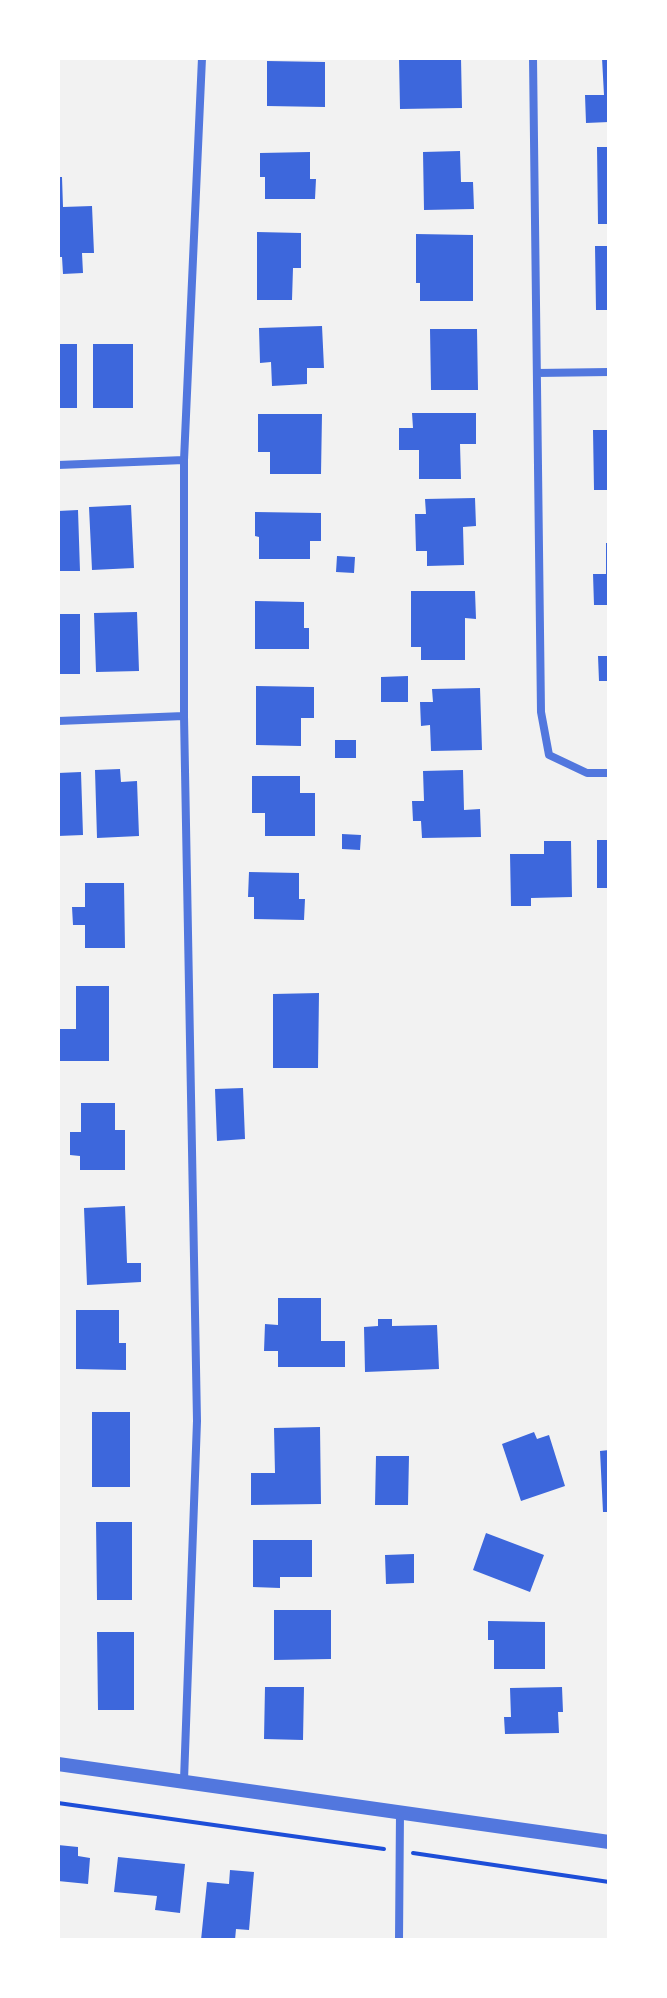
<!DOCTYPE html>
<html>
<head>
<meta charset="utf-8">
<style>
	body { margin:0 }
	#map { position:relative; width:667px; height:1998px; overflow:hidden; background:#f2f2f2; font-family:Figtree,sans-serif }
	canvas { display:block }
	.frame { position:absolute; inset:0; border:60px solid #fff; pointer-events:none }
</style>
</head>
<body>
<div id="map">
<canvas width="667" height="1998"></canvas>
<div class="frame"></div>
</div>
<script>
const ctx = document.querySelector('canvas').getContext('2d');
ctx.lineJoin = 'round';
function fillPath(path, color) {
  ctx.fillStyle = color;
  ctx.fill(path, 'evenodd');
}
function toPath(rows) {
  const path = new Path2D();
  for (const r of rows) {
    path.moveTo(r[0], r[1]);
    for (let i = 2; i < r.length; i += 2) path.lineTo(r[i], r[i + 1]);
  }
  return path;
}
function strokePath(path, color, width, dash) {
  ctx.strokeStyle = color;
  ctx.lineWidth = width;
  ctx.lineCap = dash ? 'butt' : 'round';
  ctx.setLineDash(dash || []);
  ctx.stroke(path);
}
fillPath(toPath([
	[399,58,461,58,462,108,400,109],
	[602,58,609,58,609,122,586,123,585,95,604,95],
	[267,61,325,62,325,107,267,106],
	[597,147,609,147,609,224,598,224],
	[460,151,461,182,473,182,474,209,424,210,423,152],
	[310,152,310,179,316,179,315,199,265,199,265,177,260,177,260,153],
	[58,177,62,177,63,207,92,206,94,253,82,253,83,273,63,274,62,257,58,257],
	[257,232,301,233,301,268,293,268,292,300,257,300],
	[416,234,473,235,473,301,420,301,420,283,416,283],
	[595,246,609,246,609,310,596,310],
	[322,326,324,368,307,368,307,384,272,386,271,362,260,363,259,328],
	[430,329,477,329,478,390,431,390],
	[58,344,77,344,77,408,58,408],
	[93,344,133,344,133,408,93,408],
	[412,413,476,413,476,444,460,444,461,479,419,479,419,450,399,450,399,428,413,428],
	[258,414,322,414,321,474,270,474,270,452,258,452],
	[593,430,609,430,609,490,594,490],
	[475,498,476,526,463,527,464,565,427,566,427,551,416,551,415,514,426,514,425,499],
	[131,505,134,568,92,570,89,507],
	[78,510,80,571,58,571,58,511],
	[255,512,321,513,321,541,310,541,310,559,259,559,259,537,255,536],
	[606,543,609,543,609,605,594,605,593,574,606,574],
	[337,556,355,557,354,573,336,572],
	[411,591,475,591,476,619,465,618,465,660,421,660,421,647,411,647],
	[255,601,304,602,304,628,309,628,309,649,255,649],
	[137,612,139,671,96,672,94,613],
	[58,614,80,614,80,674,58,674],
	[598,656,609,656,609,681,599,681],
	[408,676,408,702,381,702,381,677],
	[256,686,314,687,314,718,301,718,301,746,256,745],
	[480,688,482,750,431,751,430,725,421,726,420,702,433,702,432,689],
	[335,740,356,740,356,758,335,758],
	[120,769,121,782,137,781,139,836,97,838,95,770],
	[463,770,464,810,480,809,481,837,422,838,421,821,413,821,412,801,424,801,423,771],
	[81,772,83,835,58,836,58,773],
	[252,776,300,776,300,793,315,793,315,836,265,836,265,813,252,813],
	[342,834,361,835,360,850,342,849],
	[597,840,609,840,609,888,597,888],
	[544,841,571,841,572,897,531,898,531,906,511,906,510,854,544,854],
	[249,872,299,873,299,899,305,899,304,920,254,919,254,897,248,897],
	[85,883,124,883,125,948,85,948,85,925,73,925,72,907,85,907],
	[76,986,109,986,109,1061,58,1061,58,1029,76,1029],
	[319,993,318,1068,273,1068,273,994],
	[243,1088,245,1139,217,1141,215,1089],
	[81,1103,115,1103,115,1130,125,1130,125,1170,80,1170,80,1156,70,1155,70,1132,81,1132],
	[125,1206,127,1263,141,1263,141,1282,87,1285,84,1208],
	[278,1298,321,1298,321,1341,345,1341,345,1367,278,1367,278,1351,264,1351,265,1324,278,1325],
	[76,1310,119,1310,119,1343,126,1343,126,1370,76,1369],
	[378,1319,392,1319,392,1326,437,1325,439,1369,365,1372,364,1327,378,1326],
	[92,1412,130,1412,130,1487,92,1487],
	[320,1427,321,1504,251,1505,251,1473,275,1473,274,1428],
	[534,1432,537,1439,549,1435,565,1486,521,1501,502,1444],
	[609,1450,609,1512,603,1512,600,1451],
	[376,1456,409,1456,408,1505,375,1505],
	[96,1522,132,1522,132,1600,97,1600],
	[486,1533,544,1555,530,1592,473,1570],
	[253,1540,312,1540,312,1577,280,1577,280,1588,253,1587],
	[414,1554,414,1583,386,1584,385,1555],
	[274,1610,331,1610,331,1659,274,1660],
	[488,1621,545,1622,545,1669,494,1669,494,1640,488,1640],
	[97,1632,134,1632,134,1710,98,1710],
	[265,1687,304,1687,303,1740,264,1739],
	[562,1687,563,1712,558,1712,559,1733,505,1734,504,1717,511,1717,510,1688],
	[58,1845,78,1847,78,1856,90,1858,88,1884,58,1881],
	[118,1857,185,1864,180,1913,155,1910,157,1896,114,1892],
	[230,1870,254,1872,249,1930,236,1929,235,1940,201,1940,207,1882,229,1884]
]), '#3d67dc');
strokePath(toPath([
	[58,1803,384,1849],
	[413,1853,609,1882]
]), '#1d4ed8', 4);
strokePath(toPath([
	[533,58,541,712,549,755,587,773,609,773],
	[537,373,609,372],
	[58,465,184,460],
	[58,721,184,716],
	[184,1780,197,1421,184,716,184,460,202,58],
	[399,1940,400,1812]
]), '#5277de', 8);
strokePath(toPath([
	[58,1764,609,1842]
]), '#5277de', 14);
</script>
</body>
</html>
